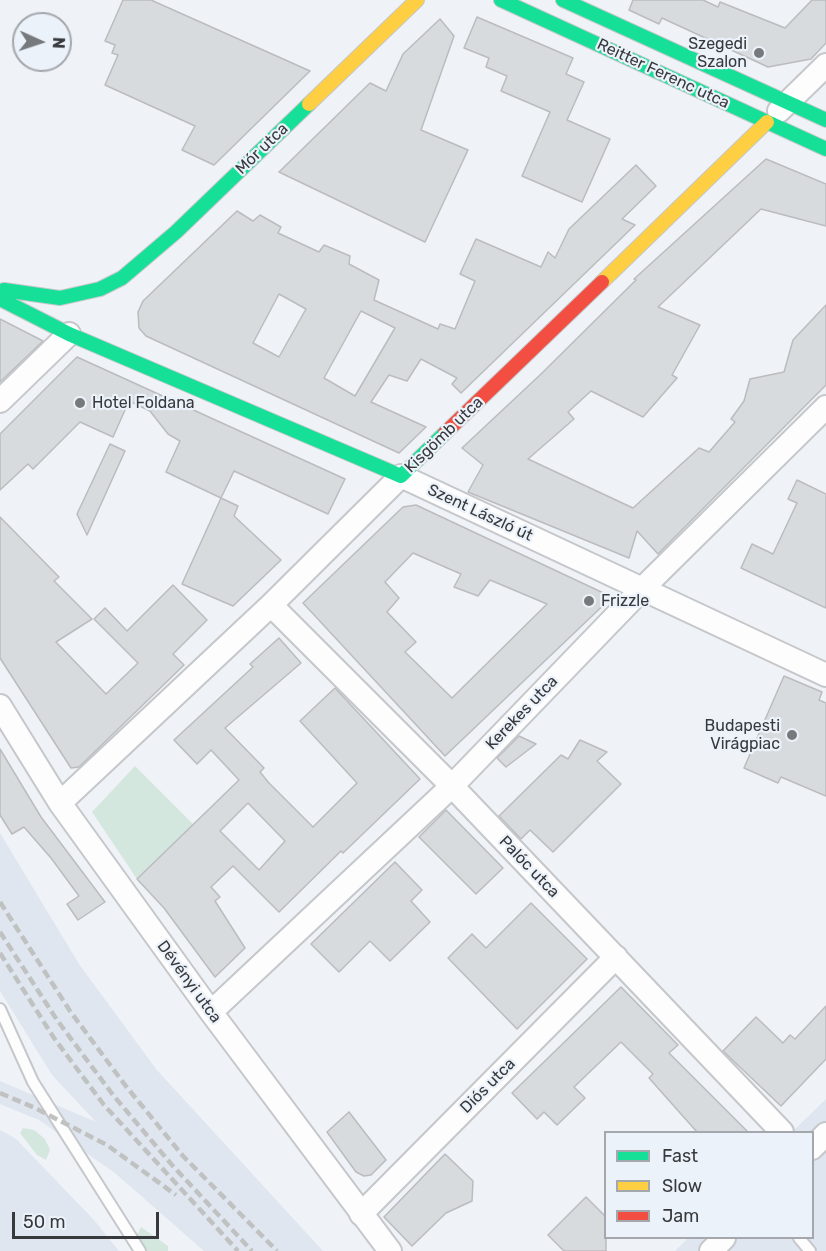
<!DOCTYPE html>
<html>
<head>
<meta charset="utf-8">
<style>
	body { margin:0 }
	#map { position:relative; width:826px; height:1251px; overflow:hidden; background:#eff2f6; font-family:Rubik,sans-serif }
	canvas { display:block }
	.legend { position:absolute; left:604px; top:1131px; width:210px; height:108px; box-sizing:border-box; background:#ecf2f9; border:2px solid #a4a8ad; margin:0; padding:8px 10px; list-style:none; font-size:18px; color:#37393c }
	.legend li { display:flex; align-items:center; gap:12px; height:30px }
	.legend b { width:30px; border:2px solid #a4a8ad }
	.north { position:absolute; left:12px; top:12px; width:60px; height:60px; box-sizing:border-box; background:#ecf2f9; border:2px solid #a4a8ad; border-radius:50%; rotate:93deg; font-size:16px; font-weight:700; line-height:24px; text-align:center; color:#37393c }
	.north::after { content:''; display:block; margin:auto; width:21px; height:27px; background:#777a7d; clip-path:polygon(50% 0,100% 100%,50% 72%,0 100%) }
	.scale { position:absolute; left:12px; top:1212px; width:147px; height:27px; box-sizing:border-box; border:3px solid #37393c; border-top:0; padding-left:8px; font-size:18px; line-height:21px; white-space:nowrap; color:#37393c; -webkit-text-stroke:4px #ecf2f9; paint-order:stroke }
</style>
</head>
<body>
<div id="map">
<canvas width="826" height="1251"></canvas>
<ul class="legend">
<li><b style="height:8px;background:#16e098"></b>Fast</li>
<li><b style="height:8px;background:#ffcf43"></b>Slow</li>
<li><b style="height:8px;background:#f24e42"></b>Jam</li>
</ul>
<div class="north">N</div>
<div class="scale">50 m</div>
</div>
<script>
const ctx = document.querySelector('canvas').getContext('2d');
ctx.lineJoin = 'round';
function fillPath(path, color) {
  ctx.fillStyle = color;
  ctx.fill(path, 'evenodd');
}
function toPath(rows) {
  const path = new Path2D();
  for (const r of rows) {
    path.moveTo(r[0], r[1]);
    for (let i = 2; i < r.length; i += 2) path.lineTo(r[i], r[i + 1]);
  }
  return path;
}
function strokePath(path, color, width, dash) {
  ctx.strokeStyle = color;
  ctx.lineWidth = width;
  ctx.lineCap = dash ? 'butt' : 'round';
  ctx.setLineDash(dash || []);
  ctx.stroke(path);
}
function drawText(font, color, halo, rows, align = 'center') {
  ctx.font = font + ' Rubik,sans-serif';
  ctx.lineWidth = 4.5;
  ctx.setLineDash([]);
  ctx.textBaseline = 'middle';
  ctx.strokeStyle = halo;
  ctx.fillStyle = color;
  for (const [text, x, y, turn = 0] of rows) {
    ctx.save();
    ctx.translate(x, y);
    ctx.rotate((+turn || 0) * Math.PI / 180);
    ctx.textAlign = isNaN(turn) ? turn : align;
    if (halo) ctx.strokeText(text, 0, 0);
    ctx.fillText(text, 0, 0);
    ctx.restore();
  }
}
fillPath(toPath([
	[0,833,79,964,156,1069,323,1251,204,1251,115,1173,39,1120,0,1104,0,1081,96,1122,52,1075,0,991],
	[826,1099,826,1251,675,1251,688,1238,812,1238,812,1132,792,1132],
	[0,1130,16,1139,94,1220,119,1251,0,1251]
]), '#dfe6ef');
fillPath(toPath([
	[135,766,194,825,137,879,92,812],
	[23,1128,34,1130,45,1139,50,1150,46,1160,37,1155,20,1133],
	[141,1227,168,1246,168,1251,147,1251,137,1235]
]), '#d4e7de');
const building = toPath([
	[123,0,151,0,310,71,214,165,182,150,195,126,105,85,118,55,112,53,115,45,105,41,123,0],
	[633,0,703,0,718,7,720,2,785,28,812,0,826,0,826,43,811,59,768,67,662,18,659,24,629,10,633,0],
	[477,17,573,58,566,74,584,82,567,120,610,139,582,202,522,176,550,112,501,91,507,76,486,67,489,58,464,48,477,17],
	[440,19,454,36,421,130,468,150,425,242,279,172,370,83,386,91,403,54,440,19],
	[766,159,826,184,826,226,761,209,658,307,700,325,672,375,677,378,643,417,591,391,568,412,574,419,528,459,633,508,699,448,709,452,735,422,731,419,744,401,750,379,784,372,793,340,826,305,826,385,658,554,637,531,629,558,468,492,483,465,462,448,540,375,636,280,634,279,766,159],
	[636,165,656,186,622,219,635,225,461,393,452,384,457,378,421,359,407,381,389,375,371,402,426,427,399,453,146,336,139,328,138,312,143,301,237,211,253,221,260,215,281,227,278,233,319,252,324,245,350,256,349,264,379,280,374,300,438,329,440,324,455,329,475,281,460,274,476,239,541,267,548,252,555,258,569,229,636,165],
	[279,294,306,309,279,357,253,343,279,294],
	[361,311,395,328,355,396,324,378,361,311],
	[0,319,43,341,0,382,0,319],
	[77,357,345,479,328,514,234,471,221,498,166,472,180,441,168,434,150,411,129,401,113,437,80,422,33,469,28,464,0,490,0,434,77,357],
	[110,444,125,451,87,535,77,514,110,444],
	[797,480,826,494,826,608,741,568,752,544,773,554,797,503,788,499,797,480],
	[221,498,238,506,234,516,281,560,233,606,182,584,221,498],
	[416,505,612,597,445,756,303,603,403,507,416,505],
	[413,553,461,574,454,587,478,596,490,580,547,604,452,698,405,652,416,642,387,612,399,598,385,582,413,553],
	[0,517,59,577,54,581,92,619,56,642,106,694,138,663,94,619,105,608,127,631,173,585,207,620,173,654,184,665,79,767,71,768,0,658,0,517],
	[279,638,301,663,225,728,264,768,260,772,269,783,313,827,357,783,300,721,335,688,420,779,343,853,341,851,279,912,233,866,211,887,220,897,215,901,245,948,215,977,164,908,137,879,239,780,211,750,197,764,174,740,253,667,250,664,279,638],
	[248,803,285,841,259,870,220,831,248,803],
	[784,676,822,692,819,700,826,703,826,796,781,777,778,783,744,768,784,676],
	[519,736,536,744,506,767,497,758,519,736],
	[580,740,607,752,597,761,621,784,553,852,530,830,521,839,499,816,561,755,568,759,580,740],
	[0,749,41,817,105,902,78,920,67,904,79,896,51,858,24,827,12,834,0,815,0,749],
	[446,810,503,868,476,894,419,837,446,810],
	[395,862,422,890,411,901,430,922,390,961,370,941,339,972,311,944,395,862],
	[531,903,587,959,517,1029,448,958,472,934,486,948,531,903],
	[621,987,678,1045,669,1053,748,1132,697,1132,649,1078,653,1074,621,1042,574,1087,585,1098,557,1125,544,1112,537,1119,512,1093,621,987],
	[826,1006,826,1059,781,1106,723,1051,756,1017,783,1043,790,1035,795,1039,826,1006],
	[349,1112,386,1160,371,1175,364,1176,356,1172,327,1132,349,1112],
	[445,1154,473,1181,472,1201,446,1213,412,1246,384,1217,445,1154],
	[586,1197,606,1217,606,1251,564,1251,548,1235,586,1197]
]);
fillPath(building, '#d8dbde');
strokePath(building, '#babcbf', 1.5);
const lane = toPath([
	[0,1009,33,1082,140,1251],
	[799,1238,810,1251]
]);
const street = toPath([
	[779,111,826,65],
	[0,401,69,334],
	[271,605,452,786,782,1132],
	[0,706,60,803,211,1012,390,1251],
	[60,803,271,605,401,476,826,675],
	[211,1012,452,786,643,588,826,407],
	[812,1148,826,1134],
	[361,1214,616,957],
	[711,1251,724,1238]
]);
const fast = toPath([
	[501,0,826,149],
	[563,0,826,120],
	[4,290,60,298,100,289,122,278,176,232,309,104],
	[0,299,69,334,401,476,445,433]
]);
const slow = toPath([
	[309,104,417,0],
	[602,282,767,122]
]);
const jam = toPath([
	[445,433,602,282]
]);
strokePath(lane, '#c5c7ca', 14);
strokePath(street, '#c5c7ca', 26);
strokePath(fast, '#c5c7ca', 16);
strokePath(slow, '#c5c7ca', 16);
strokePath(jam, '#c5c7ca', 16);
strokePath(lane, '#fdfdfe', 10);
strokePath(street, '#fdfdfe', 22);
strokePath(fast, '#16e098', 14);
strokePath(slow, '#ffcf43', 14);
strokePath(jam, '#f24e42', 14);
strokePath(toPath([
	[0,902,70,1011,125,1085,183,1156,277,1251],
	[0,932,57,1020,113,1095,172,1165,252,1251],
	[0,953,54,1038,104,1105,238,1251],
	[0,1093,35,1108,107,1145,176,1195]
]), '#c0c1c1', 4.5, [9, 4.5]);
for (const [x, y, r, color] of [
	[759,53,6,"#777a7d"],
	[80,403,6,"#777a7d"],
	[589,601,6,"#777a7d"],
	[792,735,6,"#777a7d"]
]) {
  const dot = new Path2D();
  dot.arc(x, y, r, 0, 2 * Math.PI);
  ctx.fillStyle = color;
  ctx.fill(dot);
  strokePath(dot, '#ecf2f9', 2);
}
drawText('16px', '#37393c', '#ecf2f9', [
	["Szegedi",747,44],
	["Szalon",747,62],
	["Hotel Foldana",92,403,"left"],
	["Frizzle",601,601,"left"],
	["Budapesti",780,726],
	["Virágpiac",780,744]
], 'right');
drawText('16px', '#37393c', '#ecf2f9', [
	["Reitter Ferenc utca",663,74,25],
	["Mór utca",262,149,-44],
	["Kisgömb utca",444,435,-44],
	["Szent László út",480,513,25],
	["Kerekes utca",522,713,-46],
	["Palóc utca",529,867,46],
	["Dévényi utca",189,982,54],
	["Diós utca",488,1086,-45]
]);
</script>
</body>
</html>
